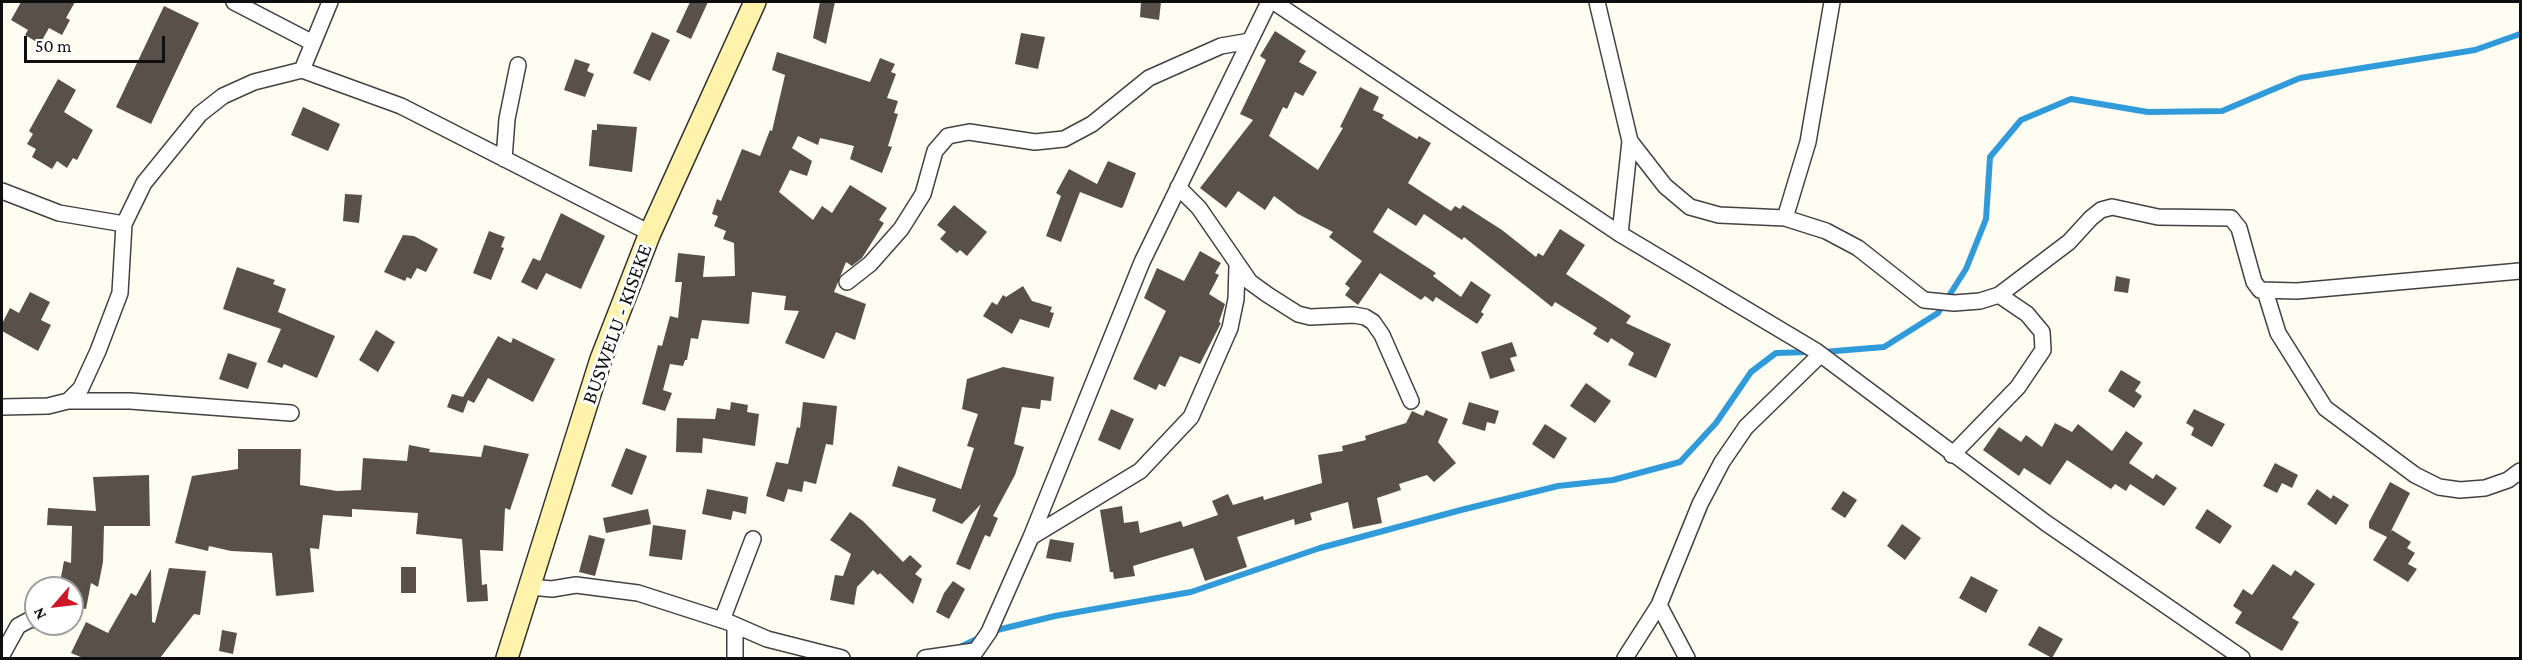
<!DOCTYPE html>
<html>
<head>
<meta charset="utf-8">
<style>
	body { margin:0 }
	#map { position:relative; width:2522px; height:660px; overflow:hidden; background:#fffcf1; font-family:"Crimson Pro",serif }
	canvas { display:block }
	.frame { position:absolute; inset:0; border:3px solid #0f0f0f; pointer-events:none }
	.north { position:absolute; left:24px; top:576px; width:60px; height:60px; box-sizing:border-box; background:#fff; border:2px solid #9f9f9f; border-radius:50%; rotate:242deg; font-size:16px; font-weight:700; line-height:24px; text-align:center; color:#0f0f0f }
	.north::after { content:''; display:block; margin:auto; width:21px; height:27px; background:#cd1927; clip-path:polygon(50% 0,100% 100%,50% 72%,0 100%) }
	.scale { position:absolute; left:24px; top:36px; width:141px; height:27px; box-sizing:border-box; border:3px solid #0f0f0f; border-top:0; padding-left:8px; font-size:18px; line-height:21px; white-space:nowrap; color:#0f0f0f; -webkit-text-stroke:4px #fff; paint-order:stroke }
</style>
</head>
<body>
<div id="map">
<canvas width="2522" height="660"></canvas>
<div class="frame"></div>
<div class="north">N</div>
<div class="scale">50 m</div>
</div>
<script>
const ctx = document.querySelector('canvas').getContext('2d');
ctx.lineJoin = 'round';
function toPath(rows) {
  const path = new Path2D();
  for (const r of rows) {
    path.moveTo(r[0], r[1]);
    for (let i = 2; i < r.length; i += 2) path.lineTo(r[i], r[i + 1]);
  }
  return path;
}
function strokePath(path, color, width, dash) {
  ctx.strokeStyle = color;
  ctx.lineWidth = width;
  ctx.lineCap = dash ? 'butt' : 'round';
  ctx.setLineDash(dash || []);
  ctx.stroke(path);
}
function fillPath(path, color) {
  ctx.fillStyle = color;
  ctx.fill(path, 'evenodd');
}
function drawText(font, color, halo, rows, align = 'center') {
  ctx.font = font + ' "Crimson Pro",serif';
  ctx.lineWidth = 6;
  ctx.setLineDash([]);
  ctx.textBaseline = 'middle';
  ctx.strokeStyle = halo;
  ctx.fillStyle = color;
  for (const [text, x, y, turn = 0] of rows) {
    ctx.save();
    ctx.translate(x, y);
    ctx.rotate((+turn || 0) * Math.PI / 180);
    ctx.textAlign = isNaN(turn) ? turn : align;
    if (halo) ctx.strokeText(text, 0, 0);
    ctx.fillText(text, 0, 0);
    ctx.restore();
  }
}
strokePath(toPath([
	[1823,352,1884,347,1938,313,1966,269,1986,219,1990,157,2021,120,2071,99,2148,112,2222,111,2300,78,2475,50,2520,34],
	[993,631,1055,616,1191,592,1320,548,1461,510,1558,486,1613,480,1680,462,1716,423,1751,372,1776,353,1810,352],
	[960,647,981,637]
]), '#319bda', 6);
fillPath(toPath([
	[21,2,75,2,66,18,70,20,62,35,49,28,40,44,25,35,28,30,11,20],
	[690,2,708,2,691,39,676,32],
	[820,2,835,2,826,44,813,38],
	[1141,2,1161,2,1159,20,1140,17],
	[164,6,199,23,151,124,116,107],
	[1275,31,1306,51,1299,62,1317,72,1303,96,1295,92,1287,109,1283,107,1269,136,1318,170,1343,128,1340,127,1360,87,1379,97,1373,110,1384,115,1382,118,1417,139,1419,136,1431,143,1408,183,1451,211,1455,206,1460,209,1463,205,1502,230,1536,257,1538,253,1543,256,1560,229,1585,245,1566,274,1631,316,1626,323,1671,344,1656,378,1628,365,1634,353,1611,338,1608,343,1593,334,1597,328,1555,302,1552,307,1464,237,1462,240,1424,214,1416,226,1388,208,1373,232,1436,273,1433,276,1461,297,1471,281,1491,295,1481,312,1484,314,1477,324,1436,297,1433,302,1425,296,1421,300,1380,273,1358,305,1345,295,1350,288,1345,284,1362,261,1329,237,1333,232,1298,214,1274,196,1265,210,1238,191,1226,208,1200,188,1253,120,1240,114,1266,60,1260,56],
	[652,32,670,40,650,81,633,73],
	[1021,33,1045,37,1038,69,1015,64],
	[777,52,870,82,880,58,895,64,891,72,896,74,887,98,898,101,894,113,898,114,888,146,892,147,882,173,850,159,854,146,820,138,818,145,798,136,792,148,812,161,807,176,790,170,779,192,813,220,822,206,832,213,850,185,887,208,879,220,884,223,862,258,852,266,846,262,834,292,866,304,855,340,836,332,824,359,785,343,799,311,784,310,786,296,752,292,749,324,702,320,698,339,691,338,687,360,685,360,683,366,670,364,663,390,672,393,665,411,642,404,658,345,662,346,670,316,678,318,682,282,675,282,678,253,705,256,703,277,735,276,734,243,723,239,726,231,714,226,718,216,712,214,717,199,721,201,742,149,760,156,770,130,772,131,785,75,772,70],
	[575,59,590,64,587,71,594,74,585,97,564,90],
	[58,79,76,90,64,112,93,130,77,160,73,158,67,168,57,161,52,169,32,157,36,149,27,144,33,134,29,131],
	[303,107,340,124,328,151,291,135],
	[597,124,637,127,632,172,589,166,592,130,597,130],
	[1108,161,1136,173,1123,207,1121,208,1080,192,1061,242,1046,236,1061,196,1056,193,1069,169,1097,184],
	[345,194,362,195,359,223,343,221],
	[954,205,987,232,967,256,960,250,957,253,940,239,946,232,937,225],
	[561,213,605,236,581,289,546,273,537,290,521,282,533,258,540,261],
	[489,231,505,237,501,247,504,248,491,280,473,273],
	[403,235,414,236,438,249,426,272,417,268,411,279,407,277,405,281,384,272],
	[1200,251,1221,263,1215,273,1219,275,1209,294,1225,304,1219,322,1221,323,1200,364,1180,356,1165,387,1159,384,1156,390,1133,379,1166,311,1144,298,1157,268,1184,281],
	[237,267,275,280,273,284,286,289,278,312,335,336,317,378,284,364,282,368,267,362,281,329,223,309],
	[2116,276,2130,279,2128,293,2114,291],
	[1023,286,1032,301,1052,307,1050,312,1054,313,1049,328,1020,319,1012,334,983,316,992,302,997,305,1003,295,1006,297],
	[30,292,50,302,41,320,51,325,38,351,2,331,2,324,10,308,19,313],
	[376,330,395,342,378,372,359,360],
	[498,336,511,343,513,338,555,359,533,402,488,378,474,403,468,400,463,413,447,407,452,394,463,397],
	[1512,342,1517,356,1510,358,1515,371,1490,379,1481,352],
	[228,353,257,363,248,389,219,379],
	[1003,367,1054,377,1051,401,1041,400,1040,409,1022,407,1014,444,1024,447,1015,475,993,516,998,518,990,537,985,535,970,570,956,564,981,504,962,524,932,511,936,499,892,486,898,466,961,489,974,448,967,446,978,414,962,409,967,379],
	[2121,370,2141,382,2135,391,2142,396,2134,408,2108,391],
	[1586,383,1611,401,1595,423,1570,406],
	[731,402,748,405,747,412,759,414,755,446,703,438,702,453,676,452,677,418,715,419,717,408,730,410],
	[803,402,837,406,833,445,826,444,816,484,804,481,802,492,788,489,784,502,766,496,776,462,788,464,797,427,800,428],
	[1469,402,1499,411,1495,424,1487,422,1485,431,1462,424],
	[1111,409,1134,419,1120,450,1098,440],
	[2194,409,2225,424,2212,447,2191,435,2194,428,2186,423],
	[1426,410,1448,419,1438,442,1456,463,1434,482,1427,475,1399,484,1401,490,1377,498,1382,523,1353,529,1348,502,1310,513,1312,520,1295,525,1294,519,1237,537,1247,567,1205,581,1193,548,1133,566,1135,576,1114,579,1113,572,1110,572,1100,510,1122,506,1124,523,1138,521,1140,533,1181,521,1183,527,1218,515,1212,501,1228,494,1233,505,1263,496,1264,500,1322,483,1318,455,1343,451,1342,446,1366,440,1365,436,1406,423,1412,411,1423,416],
	[2055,423,2072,432,2078,424,2112,451,2126,431,2143,443,2129,463,2153,479,2156,474,2177,488,2164,506,2130,484,2126,491,2115,484,2111,489,2067,460,2050,485,2024,468,2019,476,1983,450,1999,427,2021,442,2026,435,2042,447],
	[1545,424,1567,438,1554,459,1532,444],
	[409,445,430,449,429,452,481,457,484,445,529,454,510,510,505,508,503,551,480,550,482,585,487,584,488,601,467,602,462,539,416,534,418,513,352,509,352,517,323,515,319,549,310,548,314,592,276,596,272,553,231,551,209,546,208,551,175,543,192,476,238,469,238,449,301,449,300,485,337,491,361,490,363,458,407,461],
	[626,448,647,456,632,495,611,486],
	[2275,463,2298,475,2292,488,2282,483,2277,493,2263,486],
	[149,475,150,526,104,526,103,562,98,587,91,583,86,609,72,606,72,588,67,588,68,583,60,582,64,561,71,563,72,526,47,525,48,508,96,511,93,477],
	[2390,482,2410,493,2390,533,2392,530,2411,542,2407,548,2415,553,2408,564,2417,569,2408,582,2373,560,2387,537,2369,528,2369,522],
	[707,489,748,497,746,514,733,511,731,520,702,514],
	[2317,489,2331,499,2333,495,2349,505,2336,525,2307,504],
	[1843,491,1857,500,1845,518,1831,509],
	[648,509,651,524,606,533,603,518],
	[2207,509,2232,526,2220,544,2195,528],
	[850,512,863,521,903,562,910,555,922,566,915,574,922,579,913,604,880,573,878,575,873,570,857,587,854,605,830,600,835,575,843,576,851,554,830,540],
	[1902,524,1921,538,1905,560,1887,546],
	[653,525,686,530,682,560,649,556],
	[589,535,605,539,595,576,579,572],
	[1050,539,1074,543,1071,562,1046,558],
	[2273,564,2291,576,2295,570,2315,584,2292,618,2299,622,2282,651,2235,623,2242,612,2233,606,2243,589,2252,595],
	[401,567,416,567,416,593,401,593],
	[169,568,206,571,200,615,194,614,160,658,83,658,71,653,86,622,108,633,131,593,136,596,151,569,152,622,155,623],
	[1971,576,1998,590,1986,613,1959,598],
	[953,581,965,589,949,619,936,612,944,593],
	[2039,626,2063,639,2052,658,2028,645],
	[222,630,237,633,233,654,219,651]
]), '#59504a');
const street = toPath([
	[234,2,313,43],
	[1274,2,1620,234,1816,351,2046,523,2242,658],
	[1597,2,1630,141,1620,234],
	[302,70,330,2],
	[1630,141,1665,186,1690,207,1719,215,1785,218,1826,231,1858,248,1924,300,1954,303,1980,301,1999,295,2069,242,2091,218,2101,210,2112,207,2158,217,2231,218,2239,228,2254,282,2260,290,2297,291,2520,271],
	[504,159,507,119,518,65],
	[1178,187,1199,208,1250,282,1268,295,1298,314,1310,317,1354,315,1365,317,1373,322,1382,335,1411,401],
	[2,191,59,213,124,224],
	[1785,218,1808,142,1832,2],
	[847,282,870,264,901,229,923,194,935,151,948,136,969,132,1035,142,1064,139,1092,124,1149,78,1221,46,1250,41],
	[2265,291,2278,333,2325,408,2415,475,2439,487,2460,490,2485,488,2508,480,2520,471],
	[68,401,130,401,291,413],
	[2,407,48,406,68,401,81,388,98,351,120,293,124,224,144,183,200,114,223,96,254,82,302,70,401,106,650,233],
	[1952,455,2018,387,2043,350,2042,332,2027,314,1999,295],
	[1031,537,1140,471,1191,417,1230,328,1236,299,1237,266],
	[530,587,552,589,576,585,638,593,728,622,767,639,842,658],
	[1659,605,1687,658],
	[722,620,753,539],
	[2,655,18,626,31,619,36,620],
	[735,658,735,626],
	[925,658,974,651],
	[971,658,989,632,1031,537,1142,262,1269,2],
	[1625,658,1659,605,1700,504,1722,462,1746,427,1820,355]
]);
const secondary = toPath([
	[507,658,601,359,650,233,755,2]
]);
strokePath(street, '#424242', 18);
strokePath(secondary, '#313131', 24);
strokePath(street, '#fff', 15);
strokePath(secondary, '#fff3ac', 21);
drawText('21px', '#0f0f0f', '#fff', [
	["BUSWELU - KISEKE",617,324,-70]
]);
</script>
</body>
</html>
